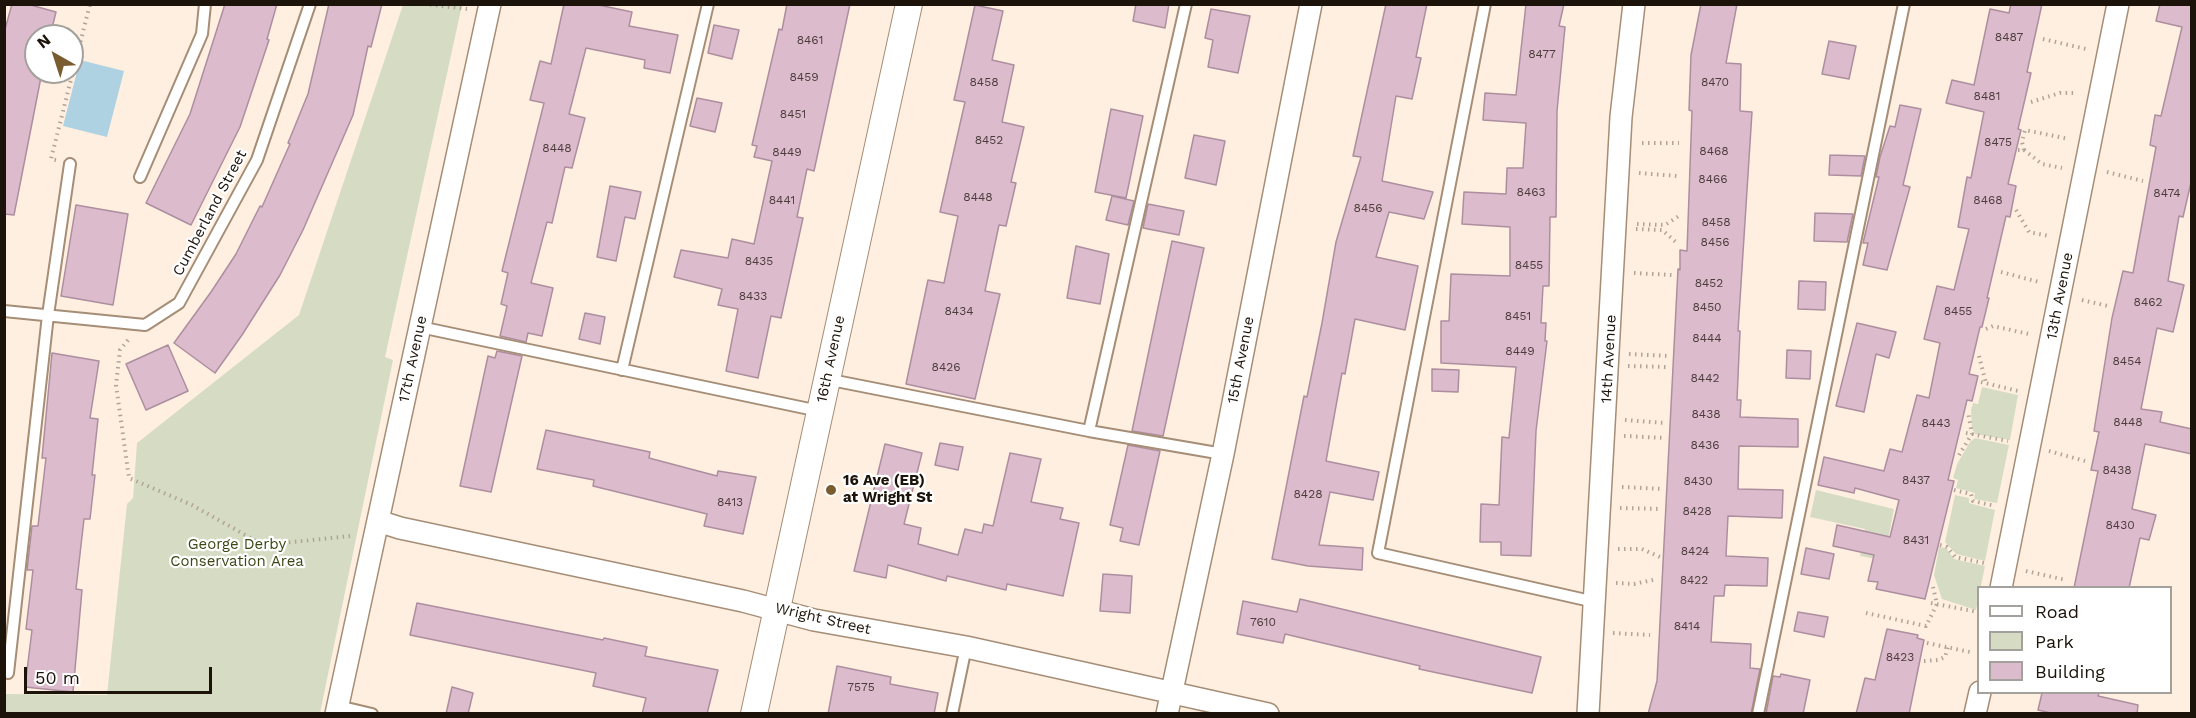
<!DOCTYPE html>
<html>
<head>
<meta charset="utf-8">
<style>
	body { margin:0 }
	#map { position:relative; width:2196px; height:718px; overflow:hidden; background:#ffefe0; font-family:"Work Sans",sans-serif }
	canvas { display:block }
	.frame { position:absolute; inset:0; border:6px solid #1c130a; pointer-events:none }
	.legend { position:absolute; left:1977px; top:586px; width:195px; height:108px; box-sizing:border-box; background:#fff; border:2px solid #a4a19d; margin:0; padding:8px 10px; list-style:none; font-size:18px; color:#1c130a }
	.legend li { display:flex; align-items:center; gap:12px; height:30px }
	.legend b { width:30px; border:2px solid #a4a19d }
	.north { position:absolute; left:24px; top:24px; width:60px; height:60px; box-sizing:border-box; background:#fff; border:2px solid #a4a19d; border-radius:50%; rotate:321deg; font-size:16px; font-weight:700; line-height:24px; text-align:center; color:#1c130a }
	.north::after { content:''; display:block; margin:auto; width:21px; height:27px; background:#795c2f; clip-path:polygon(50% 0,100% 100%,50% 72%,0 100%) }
	.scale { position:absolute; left:24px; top:667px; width:188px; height:27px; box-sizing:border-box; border:3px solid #1c130a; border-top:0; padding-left:8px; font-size:18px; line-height:21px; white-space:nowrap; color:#1c130a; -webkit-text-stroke:4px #fff; paint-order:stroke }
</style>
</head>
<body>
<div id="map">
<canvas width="2196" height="718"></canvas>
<div class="frame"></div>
<ul class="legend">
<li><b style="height:8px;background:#fff"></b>Road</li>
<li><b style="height:16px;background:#d6dcc4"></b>Park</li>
<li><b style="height:16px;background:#dcbbcd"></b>Building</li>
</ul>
<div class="north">N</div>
<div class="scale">50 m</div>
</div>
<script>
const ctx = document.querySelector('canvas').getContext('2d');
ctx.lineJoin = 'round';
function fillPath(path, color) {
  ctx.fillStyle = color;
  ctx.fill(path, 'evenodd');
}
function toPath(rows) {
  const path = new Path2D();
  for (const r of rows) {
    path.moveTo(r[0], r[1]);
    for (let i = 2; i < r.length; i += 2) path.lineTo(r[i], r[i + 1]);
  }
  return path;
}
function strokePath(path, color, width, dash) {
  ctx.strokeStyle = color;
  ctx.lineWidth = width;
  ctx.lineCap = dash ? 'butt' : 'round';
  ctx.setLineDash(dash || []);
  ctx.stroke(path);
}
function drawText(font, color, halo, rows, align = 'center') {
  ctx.font = font + ' "Work Sans",sans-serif';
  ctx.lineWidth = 4.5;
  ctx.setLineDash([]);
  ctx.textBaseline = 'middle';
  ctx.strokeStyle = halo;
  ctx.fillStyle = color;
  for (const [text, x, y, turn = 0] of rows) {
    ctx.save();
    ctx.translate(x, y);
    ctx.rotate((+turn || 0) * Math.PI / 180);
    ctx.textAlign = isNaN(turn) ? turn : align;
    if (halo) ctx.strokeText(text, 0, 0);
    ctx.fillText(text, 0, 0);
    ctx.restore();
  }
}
fillPath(toPath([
	[403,5,462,5,385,357,393,360,320,713,5,713,5,694,107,695,127,504,133,498,137,443,299,315],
	[1982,387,2018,395,2010,440,1975,434,1972,428,1971,410,1973,403,1978,404],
	[1975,438,2009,445,1997,503,1974,499,1975,493,1956,488,1958,480,1953,478,1957,464,1970,442],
	[1816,490,1894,509,1888,540,1892,562,1860,556,1865,529,1810,517],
	[1955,495,1969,498,1969,503,1995,510,1985,561,1956,554,1945,542],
	[1939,547,1946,548,1954,559,1985,566,1976,610,1942,599,1934,575]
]), '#d6dcc4');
fillPath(toPath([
	[80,60,124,71,107,137,63,126]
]), '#aed2e2');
const building = toPath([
	[12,4,27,4,56,12,50,36,36,36,36,72,42,72,14,215,4,214,4,33,12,4],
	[225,4,277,4,267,39,269,40,240,127,191,225,146,203,190,114,225,4],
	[329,4,382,4,371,47,368,46,353,115,303,230,280,275,242,335,215,373,174,343,211,292,236,254,260,206,262,207,290,144,288,143,308,94,329,4],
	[564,4,594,4,632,12,629,26,678,35,670,73,644,68,645,60,586,48,569,114,585,118,572,168,565,167,552,223,547,222,531,283,553,288,542,336,528,333,526,342,500,336,507,306,501,304,508,273,502,271,544,103,530,100,540,61,551,64,564,4],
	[787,4,850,4,814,171,807,169,797,217,803,218,781,318,771,316,758,378,726,371,738,309,718,305,722,289,674,277,681,250,728,258,732,239,754,244,772,161,754,157,757,146,752,145,779,29,782,30,787,4],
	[1136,4,1169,4,1165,28,1133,21,1136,4],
	[1386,4,1427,4,1416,57,1421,58,1412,99,1396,96,1382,181,1433,192,1424,219,1389,212,1376,257,1418,266,1405,330,1355,319,1345,374,1342,373,1326,461,1379,472,1373,500,1330,492,1319,545,1363,548,1362,570,1308,566,1272,559,1304,396,1307,397,1322,323,1336,242,1361,157,1353,156,1386,4],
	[1526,4,1564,4,1559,26,1565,27,1557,111,1556,217,1550,217,1549,286,1543,286,1541,323,1546,323,1545,341,1547,341,1536,431,1531,556,1501,555,1501,542,1480,542,1481,504,1499,505,1502,437,1509,438,1516,367,1441,363,1441,321,1449,321,1451,274,1510,276,1510,227,1462,224,1464,192,1506,194,1507,168,1523,168,1526,123,1483,120,1485,93,1516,95,1526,4],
	[1701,4,1737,4,1726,63,1741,64,1740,111,1752,112,1738,331,1740,331,1737,400,1741,400,1740,417,1798,419,1798,447,1739,446,1738,489,1783,490,1782,518,1728,516,1726,556,1768,558,1767,586,1725,585,1724,596,1714,596,1711,642,1751,644,1750,668,1760,669,1751,714,1648,714,1657,681,1678,269,1680,270,1680,250,1687,251,1692,111,1689,110,1691,55,1701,4],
	[2011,4,2042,4,2027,72,2031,73,2018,129,2021,130,2008,184,2016,186,2010,217,2006,216,1987,298,1989,298,1982,327,1980,327,1969,374,1978,376,1972,401,1967,400,1948,480,1954,481,1925,599,1876,589,1878,582,1868,581,1874,555,1833,546,1837,525,1890,537,1899,500,1855,488,1854,493,1818,485,1824,457,1884,471,1890,449,1902,452,1917,395,1929,398,1940,343,1924,339,1937,286,1954,290,1969,229,1958,227,1967,177,1971,178,1984,112,1946,103,1952,80,1974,85,1990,9,2009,13,2011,4],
	[2160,4,2192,4,2192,178,2183,217,2179,216,2168,281,2184,285,2173,332,2157,328,2141,409,2162,412,2160,422,2192,429,2192,454,2145,444,2132,509,2156,515,2149,540,2140,538,2129,588,2074,588,2098,471,2091,470,2099,432,2094,431,2112,318,2123,271,2133,273,2156,147,2150,145,2155,115,2161,116,2182,27,2156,21,2160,4],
	[975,5,1003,11,992,60,1014,65,1002,122,1024,127,1011,182,1016,183,1006,226,999,225,985,291,1000,294,975,399,906,384,928,280,944,283,958,216,940,212,965,102,954,100,975,5],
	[1211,9,1250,16,1238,73,1208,67,1213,40,1205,38,1211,9],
	[714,25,739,30,732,59,708,53,714,25],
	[1829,41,1856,46,1849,79,1822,74,1829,41],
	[697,98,722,103,715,132,690,126,697,98],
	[1900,105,1921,109,1903,185,1910,187,1887,270,1863,265,1868,243,1863,243,1879,177,1876,177,1880,157,1890,126,1895,127,1900,105],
	[1111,109,1143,116,1126,198,1095,192,1111,109],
	[1194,135,1225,141,1216,185,1185,178,1194,135],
	[1830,155,1865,156,1861,176,1829,175,1830,155],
	[610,186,641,192,635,219,625,217,616,261,597,257,610,186],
	[1112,196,1134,201,1128,225,1106,220,1112,196],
	[1148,204,1184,211,1179,235,1143,228,1148,204],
	[76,205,128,214,113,305,61,296,76,205],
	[1815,213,1853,214,1847,242,1814,241,1815,213],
	[1172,241,1204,248,1163,436,1132,431,1172,241],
	[1076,246,1109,254,1100,304,1067,298,1076,246],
	[1799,281,1826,282,1825,310,1798,309,1799,281],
	[585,313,605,317,600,344,579,339,585,313],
	[1857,323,1896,332,1889,358,1876,354,1864,412,1836,406,1857,323],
	[168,345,188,391,146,410,126,364,168,345],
	[1787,350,1811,351,1810,379,1786,378,1787,350],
	[497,351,522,356,491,492,460,486,488,356,495,358,497,351],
	[52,353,99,361,90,418,98,419,92,475,95,475,90,519,84,519,76,589,82,590,73,692,25,687,32,630,26,629,33,570,27,570,32,526,38,526,46,458,42,458,52,353],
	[1432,369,1459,370,1458,392,1432,391,1432,369],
	[546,430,650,452,649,458,717,476,718,471,756,477,743,534,704,526,707,514,593,486,594,480,537,469,546,430],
	[940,443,963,447,958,470,935,465,940,443],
	[885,444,922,453,904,524,921,528,918,544,958,555,965,529,982,533,984,524,993,526,1010,453,1041,459,1031,502,1063,508,1060,519,1079,523,1063,596,1007,584,1006,590,947,576,946,581,888,565,886,578,854,571,885,444],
	[1128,445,1160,451,1139,545,1120,541,1123,528,1110,525,1128,445],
	[1806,548,1834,554,1829,579,1801,574,1806,548],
	[1103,574,1132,576,1130,613,1100,611,1103,574],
	[1300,599,1541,657,1532,693,1419,669,1420,666,1285,634,1283,643,1237,634,1243,601,1297,612,1300,599],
	[417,603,603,640,604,638,647,647,645,656,718,670,707,714,642,714,646,698,593,686,596,673,410,635,417,603],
	[1798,612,1828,617,1824,637,1794,631,1798,612],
	[1887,629,1918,635,1917,638,1924,640,1909,714,1856,714,1865,678,1875,680,1887,629],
	[837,666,891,677,890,684,938,693,934,714,828,714,837,666],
	[1781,674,1810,680,1803,714,1766,714,1773,676,1780,677,1781,674],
	[452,687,473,693,468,714,446,714,452,687],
	[2042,693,2099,693,2098,696,2138,705,2137,714,2055,714,2038,710,2042,693]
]);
fillPath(building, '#dcbbcd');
strokePath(building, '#ad8e9f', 1.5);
const service = toPath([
	[1485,4,1378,553,1595,602],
	[140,177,202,34,205,4],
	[4,311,145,325,179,303,257,160,310,4],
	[420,327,819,411],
	[622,370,708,4],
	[826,379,1089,431,1223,454],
	[1089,431,1186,4],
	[8,673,48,315,70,164],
	[338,706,372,714],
	[952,714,966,647],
	[1758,714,1904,4]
]);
const minor = toPath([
	[378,521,400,528,743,601,814,620,966,647,1268,714],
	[2001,588,2118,4],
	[336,714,490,4],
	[1167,714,1223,454,1311,4],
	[1588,714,1621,117,1634,4],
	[1975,714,1980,692]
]);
const tertiary = toPath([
	[754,714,909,4]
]);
strokePath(service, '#a58d76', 14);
strokePath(minor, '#a58d76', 24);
strokePath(tertiary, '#a58d76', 28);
strokePath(toPath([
	[424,4,467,9],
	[2043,39,2086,49],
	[2031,102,2060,93,2077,93],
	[1642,143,1679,143],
	[2018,150,2024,150,2042,164,2062,168],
	[2024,150,2022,142,2025,130,2069,139],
	[56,160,51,159,90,4],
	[2107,172,2143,181],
	[1639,173,1677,176],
	[2016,210,2029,232,2049,236],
	[1637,224,1665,225,1679,216],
	[1636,229,1662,230,1677,243],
	[2001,272,2039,282],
	[1634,273,1672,275],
	[2082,300,2108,306],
	[1986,329,1993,326,2029,334],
	[128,340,120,350,116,385,129,478,192,505,263,545,351,536],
	[1629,354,1669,356],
	[1979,356,1986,383],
	[1628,366,1667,367],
	[1981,382,2018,391],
	[1625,420,1665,423],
	[1966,433,2008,441],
	[1624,436,1666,438],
	[2049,451,2085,461],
	[1959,455,1972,434,1968,412],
	[1622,487,1664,489],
	[1954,490,1971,494,1973,501,1995,506],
	[1620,508,1662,509],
	[1940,545,1947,547,1955,557,1984,563],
	[1618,549,1642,549,1662,558],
	[2026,571,2066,580],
	[1616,583,1634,584,1657,579],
	[1931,603,1978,612],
	[1866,613,1926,626,1937,604,1933,587],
	[1613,633,1650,635],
	[1927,643,1970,652],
	[1924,661,1938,660,1945,657,1948,647]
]), '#b1a497', 4, [1.5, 4.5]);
strokePath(service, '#fff', 10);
strokePath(minor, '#fff', 21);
strokePath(tertiary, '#fff', 26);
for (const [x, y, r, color] of [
	[831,490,6,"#795c2f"]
]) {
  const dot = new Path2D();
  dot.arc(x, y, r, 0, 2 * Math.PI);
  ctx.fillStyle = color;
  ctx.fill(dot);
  strokePath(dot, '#fff', 2);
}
drawText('12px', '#4c3d3b', null, [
	["8487",2009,37],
	["8461",810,40],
	["8477",1542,54],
	["8459",804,77],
	["8458",984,82],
	["8470",1715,82],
	["8481",1987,96],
	["8451",793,114],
	["8452",989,140],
	["8475",1998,142],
	["8448",557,148],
	["8468",1714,151],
	["8449",787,152],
	["8466",1713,179],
	["8463",1531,192],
	["8474",2167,193],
	["8448",978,197],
	["8441",782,200],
	["8468",1988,200],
	["8456",1368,208],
	["8458",1716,222],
	["8456",1715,242],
	["8435",759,261],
	["8455",1529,265],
	["8452",1709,283],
	["8433",753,296],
	["8462",2148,302],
	["8450",1707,307],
	["8434",959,311],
	["8455",1958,311],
	["8451",1518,316],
	["8444",1707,338],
	["8449",1520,351],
	["8454",2127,361],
	["8426",946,367],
	["8442",1705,378],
	["8438",1706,414],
	["8448",2128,422],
	["8443",1936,423],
	["8436",1705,445],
	["8438",2117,470],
	["8437",1916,480],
	["8430",1698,481],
	["8428",1308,494],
	["8413",730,502],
	["8428",1697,511],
	["8430",2120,525],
	["8431",1916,540],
	["8424",1695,551],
	["8422",1694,580],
	["7610",1263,622],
	["8414",1687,626],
	["8423",1900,657],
	["7575",861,687]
]);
drawText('15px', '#1c130a', '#fff', [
	["Cumberland Street",210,213,-62],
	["13th Avenue",2060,296,-79],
	["17th Avenue",413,359,-78],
	["16th Avenue",831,359,-78],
	["14th Avenue",1609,359,-87],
	["15th Avenue",1241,360,-79],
	["Wright Street",823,619,13]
]);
drawText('bold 15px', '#1c130a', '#fff', [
	["16 Ave (EB)",843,481],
	["at Wright St",843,498]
], 'left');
drawText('15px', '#3d4715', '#fff', [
	["George Derby",237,545],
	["Conservation Area",237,562]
]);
</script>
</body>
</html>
